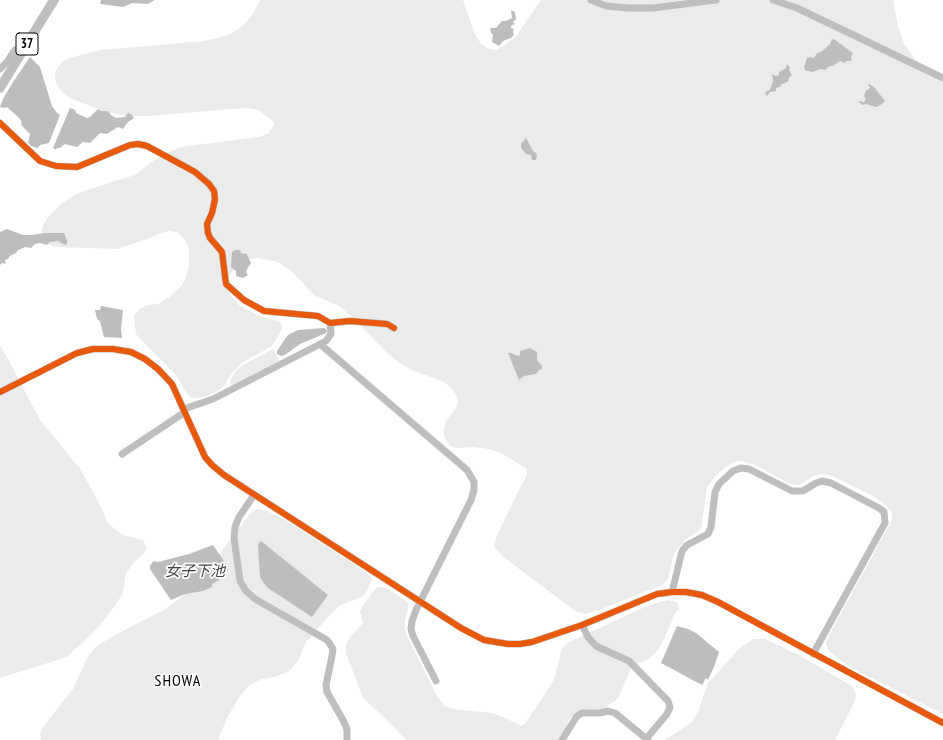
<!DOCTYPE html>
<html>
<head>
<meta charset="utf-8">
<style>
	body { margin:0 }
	canvas { display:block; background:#fff }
</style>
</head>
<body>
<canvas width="943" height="740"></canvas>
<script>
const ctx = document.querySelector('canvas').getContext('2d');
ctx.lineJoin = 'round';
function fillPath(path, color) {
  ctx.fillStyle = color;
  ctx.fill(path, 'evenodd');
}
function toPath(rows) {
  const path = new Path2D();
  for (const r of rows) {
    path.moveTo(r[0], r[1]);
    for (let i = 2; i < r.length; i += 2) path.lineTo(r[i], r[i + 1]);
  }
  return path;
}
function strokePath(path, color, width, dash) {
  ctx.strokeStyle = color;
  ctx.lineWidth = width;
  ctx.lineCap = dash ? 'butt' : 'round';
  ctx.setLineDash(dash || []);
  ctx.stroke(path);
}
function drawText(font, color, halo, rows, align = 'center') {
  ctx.font = font + ' "PT Sans Narrow","Noto Sans JP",sans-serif';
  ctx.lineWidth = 3.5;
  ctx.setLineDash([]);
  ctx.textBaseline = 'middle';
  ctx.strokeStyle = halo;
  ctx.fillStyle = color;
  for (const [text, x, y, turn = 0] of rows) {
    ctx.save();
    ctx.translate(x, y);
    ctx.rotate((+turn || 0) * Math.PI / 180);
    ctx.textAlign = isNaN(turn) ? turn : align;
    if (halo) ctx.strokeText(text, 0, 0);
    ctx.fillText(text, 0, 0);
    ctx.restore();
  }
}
fillPath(toPath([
	[260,0,463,0,474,32,481,44,489,49,496,50,505,45,516,36,541,0,893,0,898,26,904,44,915,59,932,75,943,83,943,714,852,668,840,660,829,651,827,648,826,643,829,635,892,520,892,512,886,505,873,496,830,475,822,474,814,476,799,485,790,484,755,465,745,462,737,461,727,466,715,476,707,488,701,529,685,540,674,553,668,579,664,584,597,611,584,614,575,611,502,556,494,547,497,535,527,474,527,470,524,467,501,453,490,449,472,447,457,448,450,446,446,441,444,435,444,428,446,421,456,408,458,402,456,395,452,389,444,382,412,370,398,362,387,353,352,317,339,306,314,295,291,271,278,262,258,258,247,259,237,264,226,282,231,296,240,306,262,317,278,321,282,324,282,329,272,346,242,363,232,373,224,386,218,391,204,397,192,398,188,395,176,375,142,341,136,334,134,316,139,309,148,305,158,304,171,296,182,285,186,277,189,265,189,248,185,240,179,233,171,231,164,232,139,242,117,249,56,247,47,244,42,239,41,234,43,225,49,216,61,204,76,194,105,184,135,175,153,161,168,152,181,147,259,137,269,133,274,125,273,121,258,110,247,108,148,116,125,116,103,111,70,98,62,92,56,83,55,77,56,70,62,62,70,58,85,54,101,50,204,41,222,37,234,32,244,25,254,12],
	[0,346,7,357,40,420,81,470,101,507,107,522,116,530,123,535,143,540,147,548,143,554,134,562,126,573,123,593,115,606,99,626,82,643,67,657,0,678],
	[273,349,281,364,233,389,230,383,231,379,236,371,241,366],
	[257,509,267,511,287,521,357,566,372,578,368,589,363,596,339,606,329,616,306,642,298,661,289,671,275,677,262,679,249,685,240,696,227,718,218,740,41,740,40,736,42,728,73,689,88,656,97,646,113,636,164,610,179,599,196,585,249,515],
	[378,587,386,588,408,602,408,609,405,621,405,628,407,636,436,694,444,706,453,709,492,713,505,718,521,726,525,724,554,680,562,648,569,642,649,605,668,600,677,602,679,609,675,613,664,639,658,650,649,659,632,666,619,696,615,701,602,709,576,713,569,720,562,740,406,740,387,720,363,698,346,653,346,645,349,638,363,623,360,612,362,607,374,590],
	[754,639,765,639,799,655,852,686,856,694,855,701,835,740,665,740,692,722,698,712,708,683,741,647]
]), '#ebebeb');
fillPath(toPath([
	[101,0,155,0,148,4,132,3,123,7,100,4],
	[511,10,515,12,516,19,513,22,515,24,511,26,511,28,514,29,513,32,514,35,511,38,503,41,499,46,492,42,493,35,491,33,490,28,496,28,502,21,506,21,512,18],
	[832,39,835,40,853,53,851,57,852,61,846,61,845,63,840,61,833,66,830,66,825,70,821,69,812,72,809,71,806,71,804,68,807,58,811,57,814,58,817,53,821,52,830,44],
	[30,57,40,67,52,106,57,113,60,115,49,143,40,145,38,148,31,146,28,143,30,134,23,127,21,124,22,122,19,118,7,107,5,108,0,107,3,99,13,82],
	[787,64,790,67,789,69,792,76,789,77,788,82,786,82,781,85,780,87,776,88,776,91,770,92,767,96,766,95,765,92,770,90,773,81,772,74,776,76,779,75,779,72,786,68],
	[868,84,869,84,874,87,885,101,882,104,876,107,866,104,862,105,858,101,864,102,866,99,864,96,866,90,868,90,870,88],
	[70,108,75,110,76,113,87,118,90,117,98,109,101,111,108,111,111,115,116,118,125,117,128,113,131,114,134,118,127,123,123,129,118,127,107,134,100,133,90,143,83,142,77,147,65,144,60,148,57,148,56,150,53,148],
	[526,138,533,151,536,153,537,156,536,160,532,160,531,155,526,154,521,148,521,144],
	[7,229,23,235,31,235,46,233,64,233,67,241,67,244,65,245,58,241,50,242,47,245,40,243,35,244,31,248,25,247,18,250,16,253,10,256,8,259,5,260,6,264,2,263,0,265,0,232],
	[235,250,240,250,241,253,244,254,246,253,251,263,247,269,246,272,248,275,243,278,236,276,236,271,231,267,232,252],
	[101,306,123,310,121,329,122,338,104,337,100,321,97,319,95,310,100,310],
	[324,328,326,329,327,331,326,333,300,344,285,355,281,356,277,354,277,351,283,342,288,335,298,330],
	[530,348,537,352,537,360,542,366,542,369,539,370,536,374,524,376,519,380,508,353,511,353,518,356,520,355,520,351],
	[261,541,328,595,312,617,268,588,263,582,260,577,258,544],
	[213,545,226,564,228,569,218,581,212,584,212,587,203,591,185,594,171,600,150,569,150,566,152,563,154,561,158,562,189,554],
	[677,626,688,629,696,633,719,652,714,667,708,680,706,678,702,685,661,663]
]), '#bdbdbd');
const major = toPath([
	[0,88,54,0]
]);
strokePath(major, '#dbdbdb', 10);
strokePath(toPath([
	[591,0,606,6,628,8,653,8,716,0],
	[773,0,797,8,943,78],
	[0,69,7,62,15,50,18,49,23,51],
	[0,123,40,161,56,166,77,167,130,145,138,144,147,146,195,172,209,184,214,191,215,199,212,213,207,224,208,233,210,238,222,252,226,284,244,300,264,311,318,316,330,323,350,321,387,324,394,328],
	[320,344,467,470,474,482,474,490,471,500,416,610,412,621,411,629,413,636,436,681],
	[0,392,77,353,93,349,113,349,131,352,145,359,158,369,172,384,205,457,212,465,224,475,461,628,484,640,508,644,520,644,532,642,582,625,657,594,672,592,686,592,702,595,718,602,943,723],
	[184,409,213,399,326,341,331,334,330,323],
	[122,454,185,412],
	[254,495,239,517,235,527,234,538,240,581,246,591,255,599,327,640,330,644,333,649,332,656,326,685,327,692,343,720,347,729,347,740],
	[672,592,682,551,687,545,708,534,711,527,715,492,719,484,733,471,741,468,749,469,792,491,803,491,816,483,822,481,831,483,879,508,884,512,885,523,813,654],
	[582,625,588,637,596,646,629,661,668,701,670,707,667,714,646,739],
	[562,740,577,716,582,713,600,713,608,711,615,713,648,740]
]), '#bebebe', 7);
strokePath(major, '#bebebe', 9);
strokePath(toPath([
	[0,123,40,161,56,166,77,167,130,145,138,144,147,146,195,172,209,184,214,191,215,199,212,213,207,224,208,233,210,238,222,252,226,284,244,300,264,311,318,316,330,323,350,321,387,324,394,328],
	[0,392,77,353,93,349,113,349,131,352,145,359,158,369,172,384,205,457,212,465,224,475,461,628,484,640,508,644,520,644,532,642,582,625,657,594,672,592,686,592,702,595,718,602,943,723]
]), '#e8590c', 6);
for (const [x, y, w] of [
	[27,44,22]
]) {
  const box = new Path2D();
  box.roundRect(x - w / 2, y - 11, w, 22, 3);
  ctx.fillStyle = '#fff';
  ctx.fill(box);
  strokePath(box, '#000', 1);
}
drawText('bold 13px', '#000', null, [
	["37",27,44]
]);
drawText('italic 15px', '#424242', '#fff', [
	["女子下池",195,572]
]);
ctx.letterSpacing = '1px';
drawText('16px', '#000', '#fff', [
	["SHOWA",178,681]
]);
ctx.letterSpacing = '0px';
</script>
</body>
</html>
